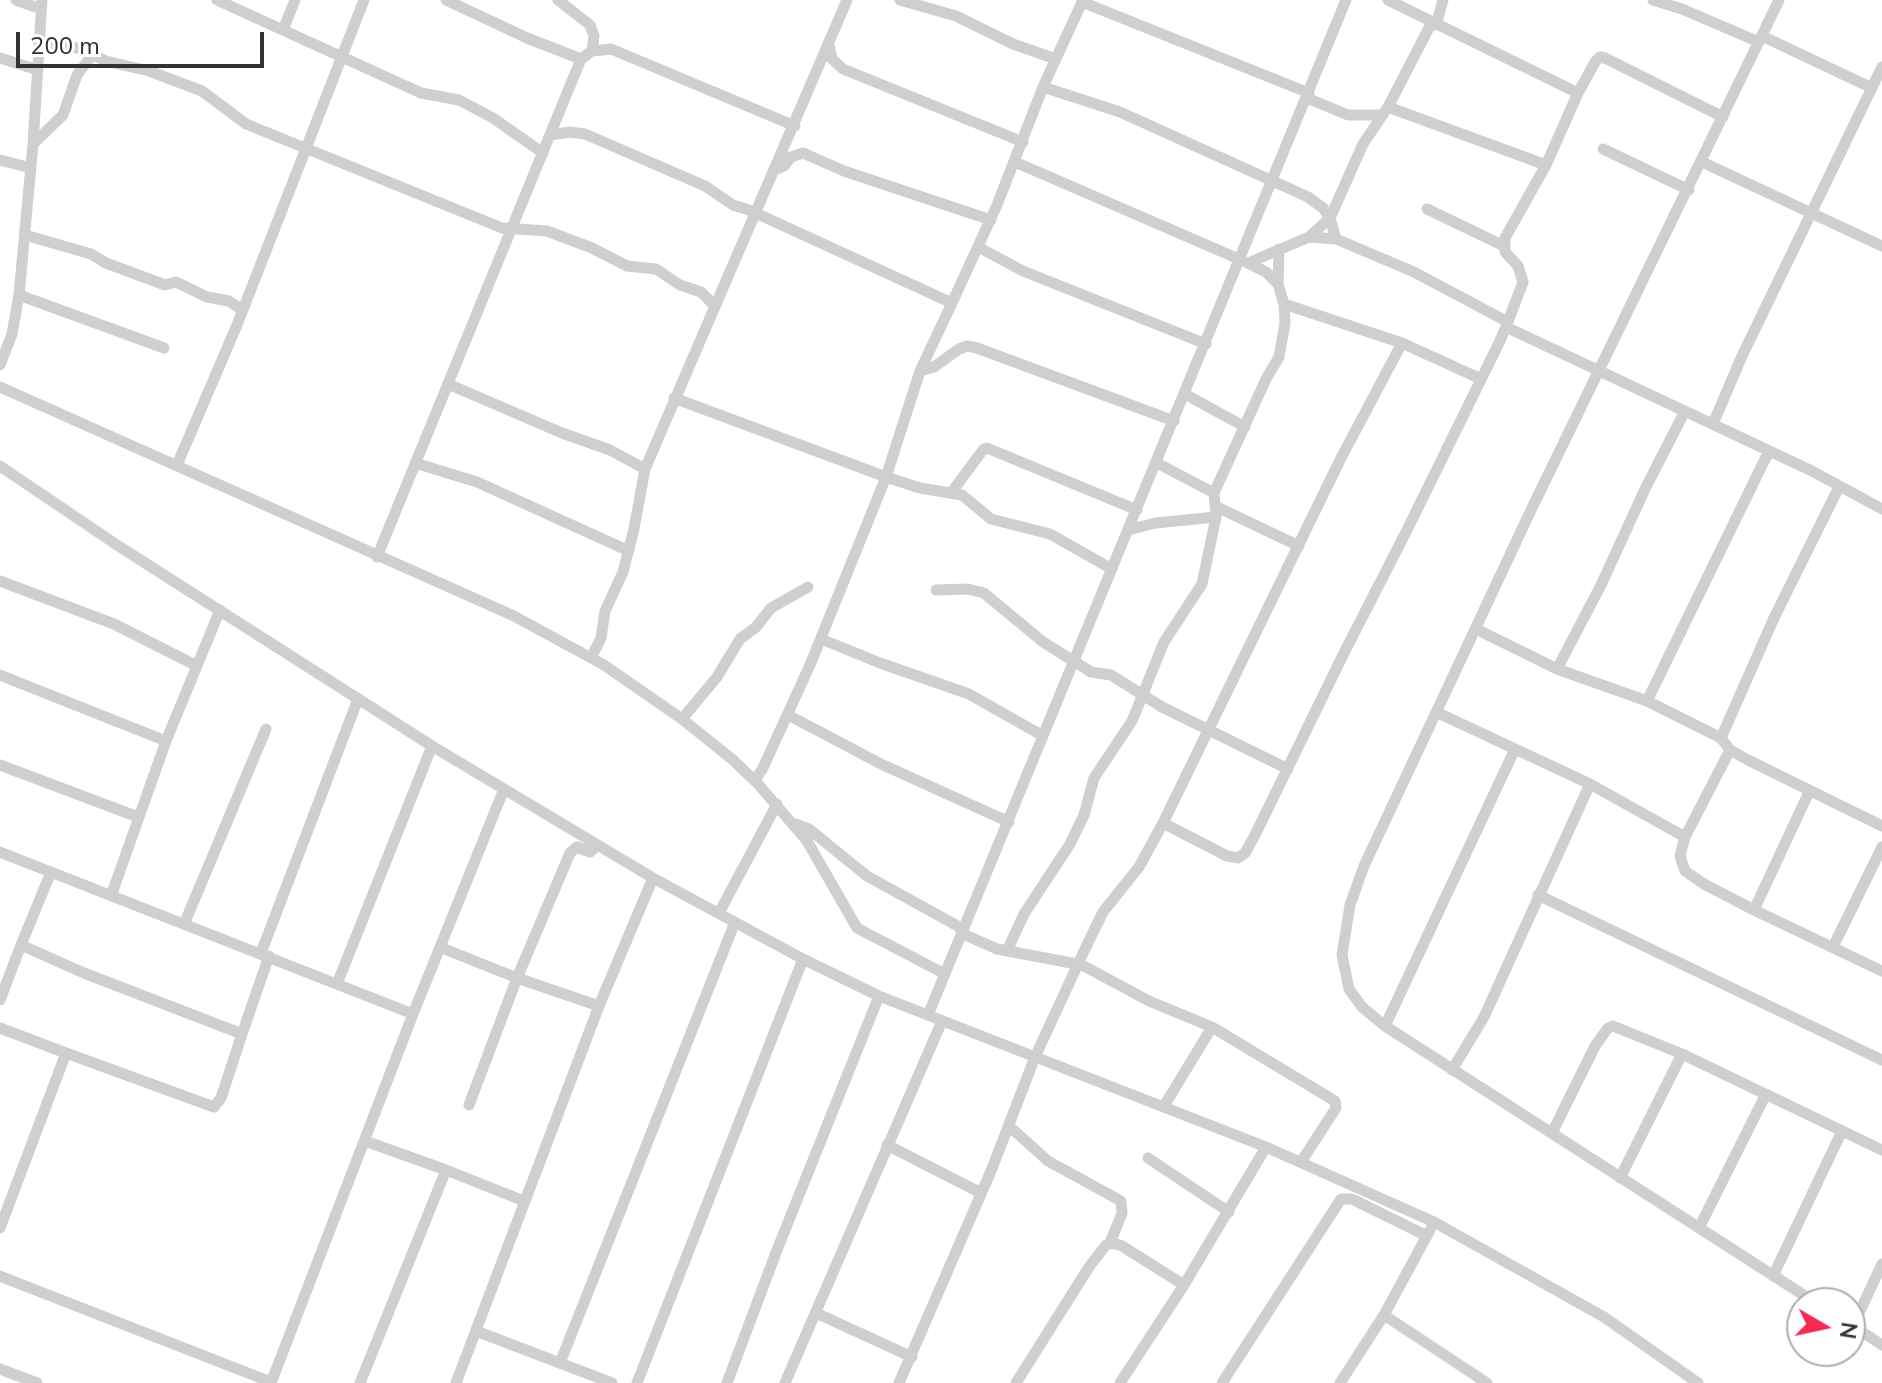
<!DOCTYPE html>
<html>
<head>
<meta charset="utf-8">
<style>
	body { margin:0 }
	#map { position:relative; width:1882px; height:1383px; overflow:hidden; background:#fff; font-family:"Nunito Sans",sans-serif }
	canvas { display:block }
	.north { position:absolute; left:1786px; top:1287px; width:80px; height:80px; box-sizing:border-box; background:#fff; border:2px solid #adadad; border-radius:50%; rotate:99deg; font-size:22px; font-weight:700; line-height:32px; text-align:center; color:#323232 }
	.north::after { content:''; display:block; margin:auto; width:28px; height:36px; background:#f32b53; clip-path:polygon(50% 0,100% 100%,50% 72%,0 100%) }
	.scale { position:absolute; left:16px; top:32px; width:248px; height:36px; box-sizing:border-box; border:4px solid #323232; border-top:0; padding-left:10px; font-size:24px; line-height:28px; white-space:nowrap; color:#323232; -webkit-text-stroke:6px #fff; paint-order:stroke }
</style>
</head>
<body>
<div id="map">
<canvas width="1882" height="1383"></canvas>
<div class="north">N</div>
<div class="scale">200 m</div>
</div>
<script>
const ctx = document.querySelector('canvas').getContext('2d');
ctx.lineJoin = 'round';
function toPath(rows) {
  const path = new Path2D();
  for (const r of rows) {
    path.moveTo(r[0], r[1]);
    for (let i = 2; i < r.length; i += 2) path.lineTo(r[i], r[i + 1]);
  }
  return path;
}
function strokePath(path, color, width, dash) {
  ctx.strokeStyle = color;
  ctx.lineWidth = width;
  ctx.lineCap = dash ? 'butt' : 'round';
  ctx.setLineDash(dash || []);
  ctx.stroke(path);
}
strokePath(toPath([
	[16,0,41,9],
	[217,0,421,93,459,100,493,118,543,153],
	[446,0,527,38,581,59],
	[558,0,590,25,594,36,592,51],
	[900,0,956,16,1013,44,1056,59],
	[1388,0,1578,93,1595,62,1600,57,1605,58,1723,117],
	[1653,0,1682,9,1759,42],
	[1779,0,1531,510,1364,866,1350,905,1342,955,1349,989,1362,1007,1385,1026,1816,1303],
	[1082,2,1309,93],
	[1436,25,1443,0],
	[283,30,295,0],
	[1762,36,1872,88],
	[39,44,78,48,106,61,149,71,202,91,246,124,502,228,547,231,592,248,627,266,656,269,680,285,701,292,715,306],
	[829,45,832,59,843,69,1023,142],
	[0,58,38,70],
	[1043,87,1120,112,1308,197,1323,208,1330,218,1336,239],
	[1307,98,1348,115,1382,115],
	[1388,107,1432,22],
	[550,135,570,132,585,134,705,186,733,205,749,210,952,303,997,205,1043,87,1083,0],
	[33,144,63,115,77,75,93,54],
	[1603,149,1689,190],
	[0,160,31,168],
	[1015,162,1248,263,1309,237,1330,218,1363,144,1388,107,1546,165],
	[1702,162,1882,246],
	[777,169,784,166,791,157,803,153,844,171,991,220],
	[1427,209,1504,246],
	[25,235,91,254,106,263,165,285,176,282,207,297,229,301,242,310],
	[1309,237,1336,239,1414,272,1508,322],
	[978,247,1023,271,1206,344],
	[1248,263,1266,272,1278,284,1284,304,1402,343],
	[1278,284,1279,249],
	[19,295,164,348],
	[1506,327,1523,282,1518,266,1505,252,1505,238,1546,165,1578,93],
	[0,365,12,334,19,295,33,144,42,0],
	[920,371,934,367,959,349,967,346,977,348,1174,421],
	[1481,379,1402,343,1341,458,1163,823,1227,856,1238,858,1245,853,1254,837,1344,653,1407,530,1498,345,1506,327,1812,471,1882,509],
	[448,384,562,433,610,450,645,469],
	[0,387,514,616,604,665,682,719,733,760,758,784,807,841,857,928,945,974],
	[1185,394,1245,427],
	[674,398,886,477,920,488,962,495,991,519,1050,534,1112,569],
	[1713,424,1742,356,1882,67],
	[415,463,477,482,629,551],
	[1157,463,1214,493,1266,379,1279,357,1285,323,1284,304],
	[177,465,237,325,364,0],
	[0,466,120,547,432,746,653,878,803,959,879,996,1266,1147,1434,1222,1604,1317,1698,1383],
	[951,493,983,450,987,448,1137,510],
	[1217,507,1299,546],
	[1128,530,1155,523,1216,517],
	[377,557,581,59,592,51,611,49,795,126],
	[0,581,114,624,197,666],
	[936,590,968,589,984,593,1043,642,1091,672,1111,675,1162,707,1288,769],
	[1476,629,1557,669,1647,701,1721,738,1730,750,1748,760,1882,826],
	[821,639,880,663,969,694,1043,736],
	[591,658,601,638,605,611,623,572,634,529,645,469,847,0],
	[1557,669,1601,585,1646,487,1685,411],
	[0,675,166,741],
	[1647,701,1769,451],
	[1436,712,1590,784,1685,837],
	[788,715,881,764,1009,822],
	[682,719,717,677,740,639,756,627,771,608,808,587],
	[1721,738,1774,618,1839,487],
	[1730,750,1685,837,1680,856,1685,871,1704,884,1754,910,1882,971],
	[0,765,138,817],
	[754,780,762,770,810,665,886,477,920,371,952,303],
	[795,824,809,829,867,876,963,929],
	[0,852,413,1014],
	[51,872,21,945,84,973,242,1034,269,956],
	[1538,895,1882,1060],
	[111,896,166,741,220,610],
	[1754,910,1809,792],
	[719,913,777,804],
	[185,922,266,729],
	[961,933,997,949,1082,965,1149,1001,1212,1027,1335,1101,1336,1108,1301,1162],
	[1833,947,1882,847],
	[442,948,517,978,599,1006],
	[1007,951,1024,914,1070,844,1084,815,1094,778,1132,721,1164,642,1202,584,1216,517,1214,493],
	[261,953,358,699],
	[337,984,432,746],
	[0,1000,21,945],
	[928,1015,1346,0],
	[1385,1026,1515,749],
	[0,1028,66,1053,0,1228],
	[66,1053,214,1107,221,1098,242,1034],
	[1452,1070,1484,1017,1590,784],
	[469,1105,517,978,570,853,577,847,590,852,597,845],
	[1164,1106,1212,1027],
	[1009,1126,1048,1161,1121,1201,1122,1213,1110,1243],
	[1552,1133,1595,1046,1608,1028,1613,1026,1682,1054,1882,1150],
	[365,1141,446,1170],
	[887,1145,981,1193],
	[1148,1158,1229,1212],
	[1620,1178,1682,1054],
	[1699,1228,1766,1094],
	[0,1276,271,1382],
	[1773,1276,1842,1131],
	[816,1313,912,1357],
	[1384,1315,1487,1383],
	[1850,1324,1882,1345],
	[1853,1326,1882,1264],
	[476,1331,612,1383],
	[560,1363,735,922],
	[0,1369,37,1383],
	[271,1383,413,1014,504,789],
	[360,1383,446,1170,524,1201],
	[456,1383,599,1006,653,878],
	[637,1383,803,959],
	[727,1383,777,1250,879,996],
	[785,1383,942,1021],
	[899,1383,991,1171,1035,1057,1084,951,1103,912,1139,867,1163,823],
	[1016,1383,1089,1267,1106,1245,1113,1243,1122,1246,1184,1285],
	[1120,1383,1184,1285,1266,1147],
	[1222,1383,1341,1199,1352,1199,1427,1236],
	[1340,1383,1384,1315,1430,1230]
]), '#cfcfcf', 11);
</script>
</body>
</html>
